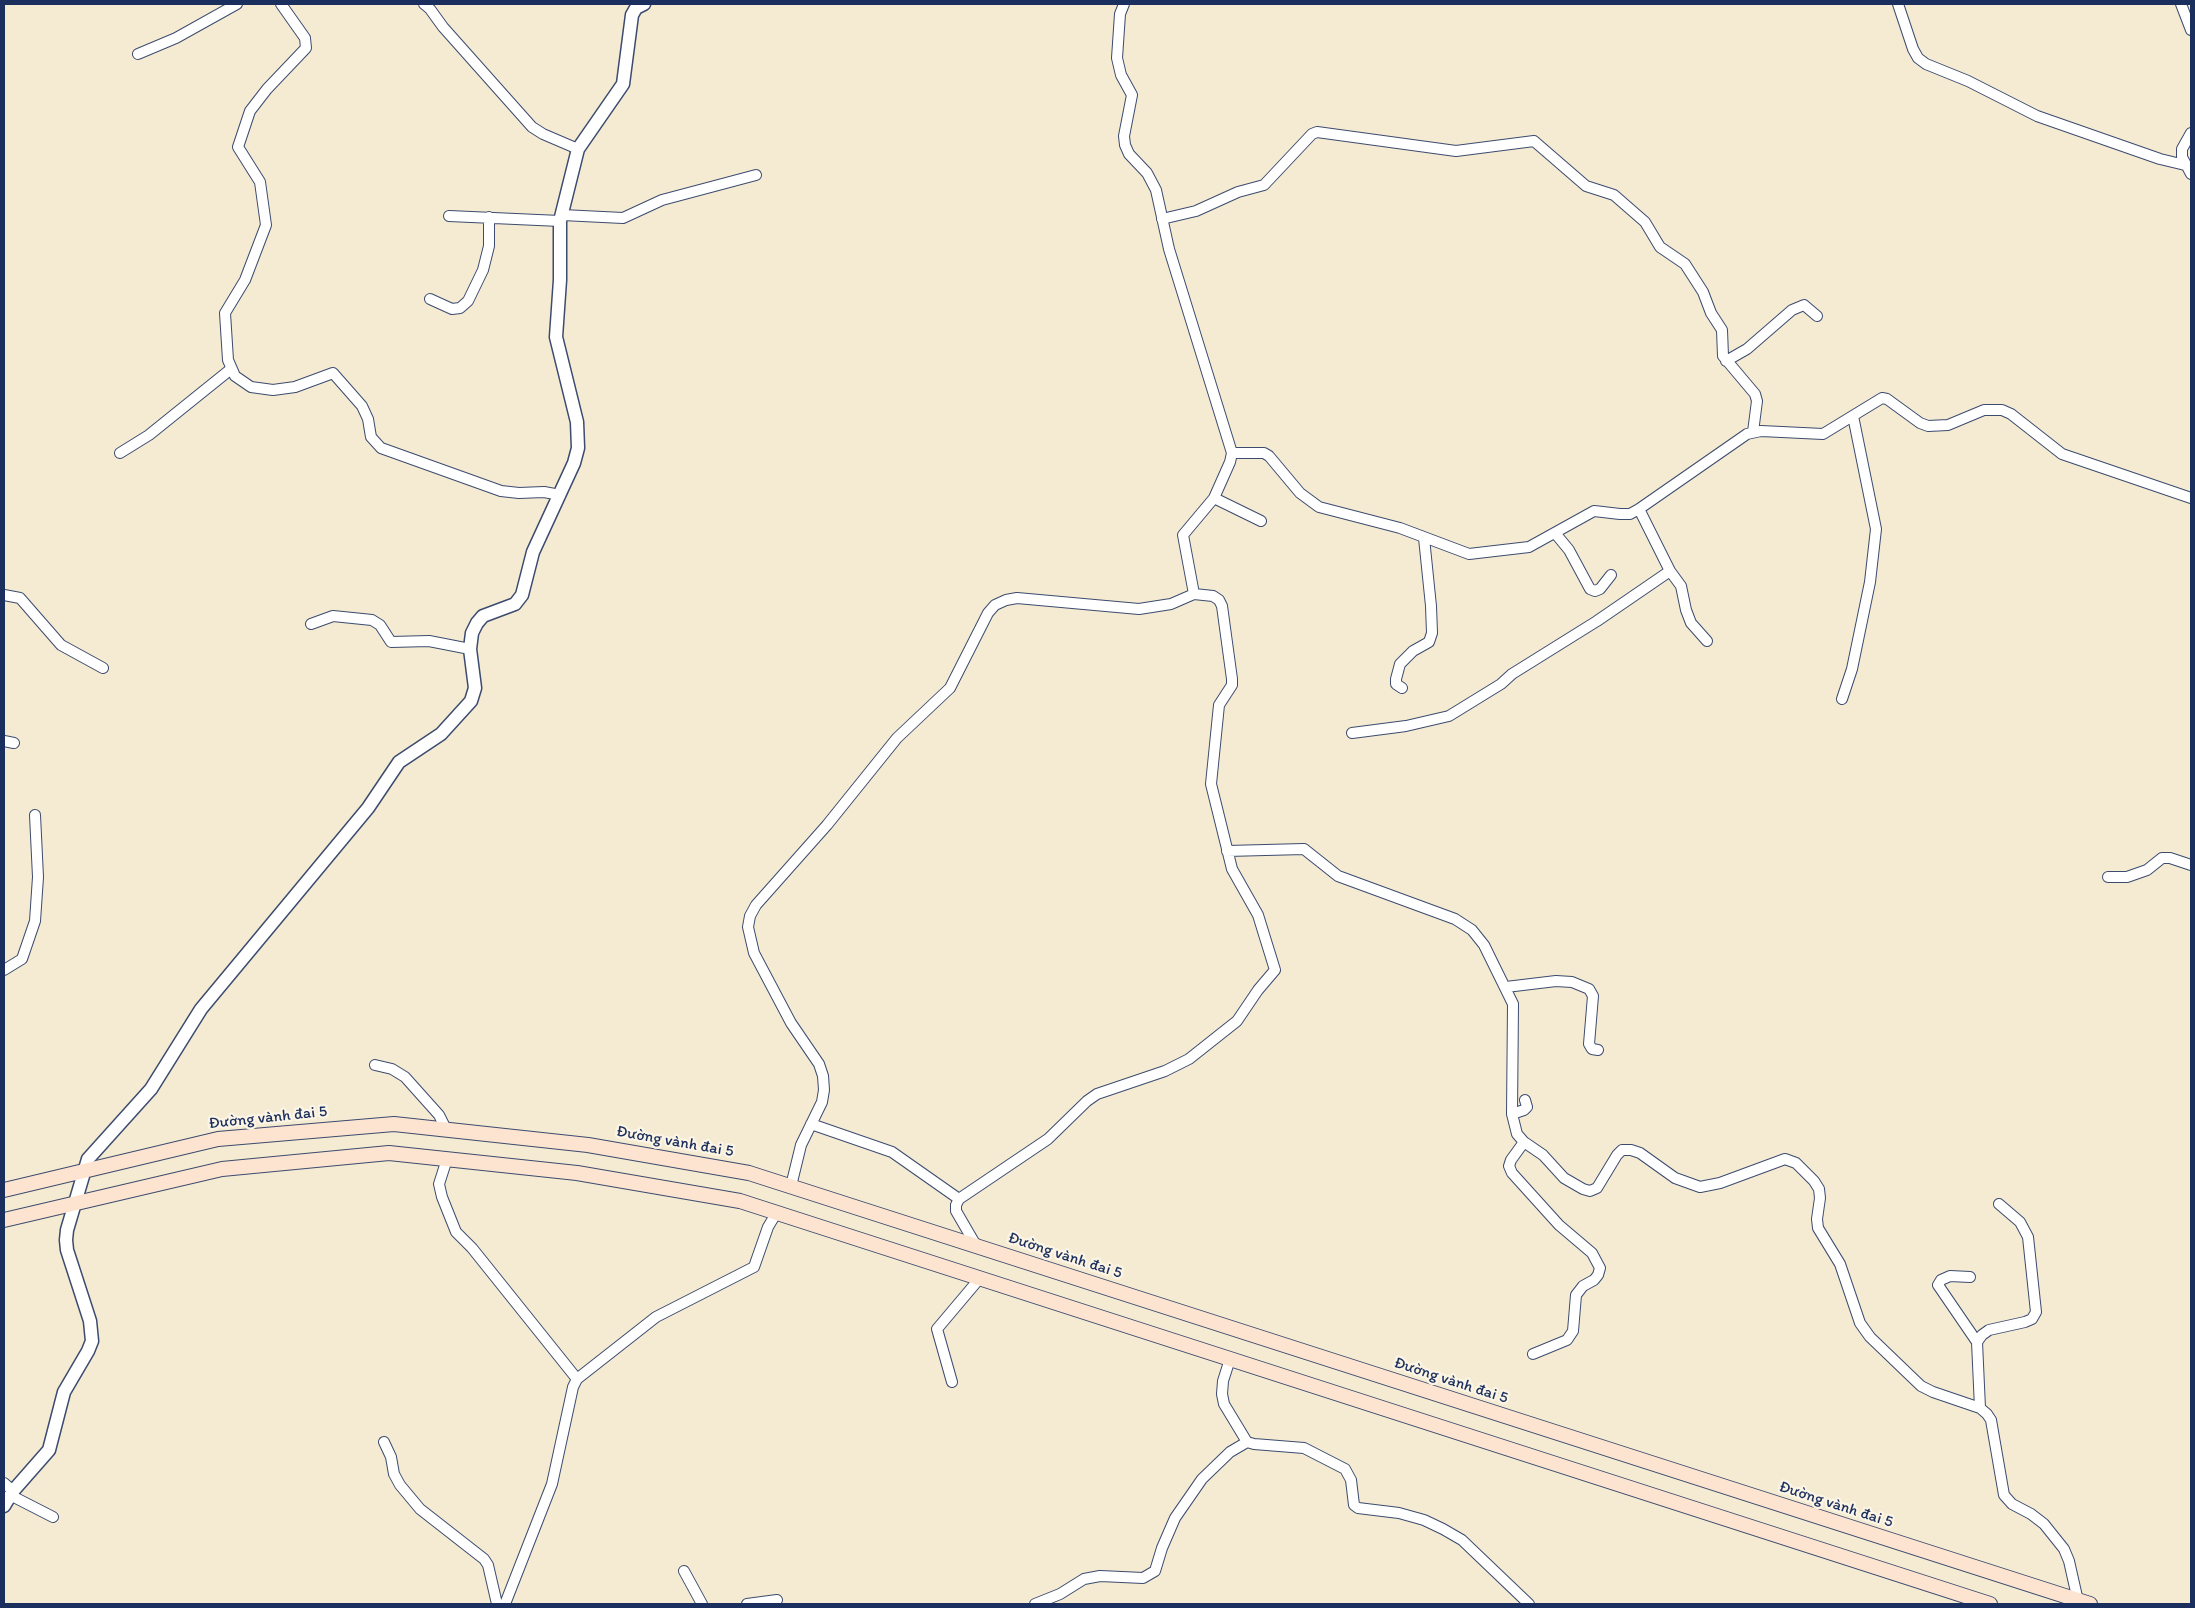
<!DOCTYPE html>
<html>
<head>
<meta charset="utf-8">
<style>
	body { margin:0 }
	#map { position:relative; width:2195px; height:1608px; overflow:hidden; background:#f4ebd2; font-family:Itim,sans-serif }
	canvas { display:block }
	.frame { position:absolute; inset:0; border:5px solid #1b2f5e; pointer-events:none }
</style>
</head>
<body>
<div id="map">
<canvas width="2195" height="1608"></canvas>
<div class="frame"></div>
</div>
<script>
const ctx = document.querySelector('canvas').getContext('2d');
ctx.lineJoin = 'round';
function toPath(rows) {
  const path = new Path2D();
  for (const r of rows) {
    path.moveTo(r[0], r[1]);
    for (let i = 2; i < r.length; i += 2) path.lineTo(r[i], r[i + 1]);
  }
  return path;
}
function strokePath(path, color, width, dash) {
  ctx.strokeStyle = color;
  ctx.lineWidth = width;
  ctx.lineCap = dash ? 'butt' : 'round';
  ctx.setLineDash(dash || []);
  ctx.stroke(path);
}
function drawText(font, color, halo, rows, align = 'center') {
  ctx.font = font + ' Itim,sans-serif';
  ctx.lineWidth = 4.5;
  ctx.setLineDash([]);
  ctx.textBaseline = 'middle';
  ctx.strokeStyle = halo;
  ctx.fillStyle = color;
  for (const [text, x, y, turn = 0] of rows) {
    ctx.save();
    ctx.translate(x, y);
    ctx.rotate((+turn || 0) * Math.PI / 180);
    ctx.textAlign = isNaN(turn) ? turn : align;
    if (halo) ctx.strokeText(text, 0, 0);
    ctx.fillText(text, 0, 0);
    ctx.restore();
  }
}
const minor = toPath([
	[281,4,305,38,306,48,267,89,250,111,238,147,260,182,266,225,245,280,225,313,228,360,235,376,251,387,273,390,295,387,333,373,362,406,368,419,371,437,381,448,501,491,519,493,544,492,560,495],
	[424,4,430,9,443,27,532,127,543,134,578,149],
	[1124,4,1120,14,1117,58,1121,75,1132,95,1124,136,1125,145,1129,154,1147,173,1156,190,1169,249,1232,453,1230,462,1214,498,1183,535,1194,594],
	[1898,4,1913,49,1918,58,1926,64,1968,81,2037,116,2160,159,2185,165],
	[2181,4,2191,30],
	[138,54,176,38,237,4],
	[2191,133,2182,149,2182,157,2191,174],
	[562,215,623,218,662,200,756,175],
	[449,216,560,221],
	[1162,219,1196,211,1238,192,1264,185,1312,134,1317,132,1456,151,1534,141,1586,186,1614,195,1645,222,1660,247,1685,264,1703,292,1711,313,1722,330,1723,356,1755,394,1757,401,1753,432],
	[430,299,452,309,460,308,468,301,483,270,489,246,489,217],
	[1726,361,1747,349,1792,310,1804,305,1817,316],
	[120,453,149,435,231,369],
	[1232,453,1264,453,1269,456,1300,493,1319,507,1400,528,1469,554,1529,547,1594,511,1620,514,1630,514,1639,509,1747,434,1761,431,1823,434,1882,398,1887,399,1920,423,1928,426,1948,425,1984,410,2002,410,2011,414,2062,454,2191,498],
	[1214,498,1261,521],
	[1639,509,1670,571,1681,586,1686,610,1691,623,1707,641],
	[1555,533,1569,550,1590,589,1595,591,1600,589,1611,575],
	[4,595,20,598,61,645,103,668],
	[311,624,333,616,372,620,380,625,391,642,429,641,470,649],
	[1402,688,1396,684,1396,679,1400,664,1413,651,1429,642,1432,633,1431,606,1424,538],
	[1842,699,1852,669,1870,582,1876,529,1853,416],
	[1352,733,1406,726,1449,716,1501,684,1512,674,1597,621,1670,571],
	[4,741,14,743],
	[1227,851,1304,849,1338,876,1455,919,1472,930,1484,945,1513,1004,1512,1114,1517,1134,1524,1142,1543,1155,1564,1178,1583,1189,1590,1191,1597,1188,1617,1155,1622,1150,1631,1150,1640,1153,1675,1178,1700,1187,1720,1183,1785,1159,1796,1163,1814,1181,1819,1189,1820,1198,1817,1219,1818,1228,1840,1264,1860,1323,1870,1337,1921,1386,1933,1392,1980,1408,1987,1414,1991,1420,2004,1495,2012,1504,2031,1514,2044,1524,2064,1549,2069,1561,2078,1601],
	[2108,877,2127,877,2147,870,2162,858,2170,858,2191,865],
	[4,970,22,959,35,921,38,877,35,815],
	[1506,987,1556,981,1572,982,1589,989,1593,996,1589,1044,1592,1049,1598,1050],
	[375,1065,392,1069,405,1077,439,1115,446,1129],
	[1512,1114,1524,1110,1527,1107,1525,1100],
	[811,1124,892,1152,959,1199],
	[1524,1142,1511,1160,1509,1166,1512,1173,1559,1225,1592,1253,1600,1268,1598,1275,1594,1280,1583,1286,1576,1295,1573,1331,1567,1340,1533,1354],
	[447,1159,439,1184,442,1197,456,1232,472,1248,577,1379],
	[791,1186,801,1145,822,1102,824,1090,823,1076,819,1064,791,1023,754,953,748,927,750,916,756,905,827,825,897,738,950,688,988,613,995,605,1006,600,1017,598,1139,609,1171,604,1194,594,1213,596,1219,600,1222,606,1232,679,1232,685,1219,705,1211,784,1232,869,1258,915,1275,970,1258,990,1237,1021,1189,1059,1165,1071,1097,1094,1087,1101,1048,1139,959,1199,956,1205,956,1211,974,1242,980,1247],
	[1970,1277,1950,1276,1941,1280,1938,1285,1977,1342],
	[1230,1359,1223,1381,1222,1394,1224,1404,1247,1442,1254,1444,1304,1448,1345,1469,1351,1480,1354,1505,1358,1508,1399,1513,1424,1520,1443,1529,1462,1540,1529,1604],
	[952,1382,937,1329,980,1278],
	[1980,1408,1977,1342,1982,1335,1989,1330,2025,1322,2032,1319,2036,1312,2028,1237,2020,1222,1999,1204],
	[384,1442,391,1457,394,1474,400,1485,420,1509,484,1559,488,1565,497,1604],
	[4,1483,13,1491],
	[10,1495,53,1517],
	[684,1571,702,1604],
	[505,1604,552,1484,573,1387,577,1379,656,1317,754,1267,768,1227,777,1212],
	[747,1604,777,1600],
	[1035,1604,1060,1594,1084,1579,1100,1576,1143,1578,1155,1571,1162,1548,1175,1518,1202,1479,1230,1452,1247,1442]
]);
const tertiary = toPath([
	[4,1506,13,1491,49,1450,64,1392,88,1351,92,1341,90,1321,67,1250,66,1240,67,1230,88,1159,151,1089,201,1009,368,808,399,762,441,734,471,701,475,688,470,649,472,633,477,623,483,616,515,604,522,595,533,552,574,463,578,448,577,422,556,337,560,280,560,221,578,149,623,84,632,15,636,8,644,4]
]);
const secondary = toPath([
	[4,1190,218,1139,394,1124,588,1145,749,1173,2090,1604],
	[4,1220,222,1169,389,1153,577,1173,740,1201,1990,1604]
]);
strokePath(minor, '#3c4b6f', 12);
strokePath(tertiary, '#3c4b6f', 15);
strokePath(secondary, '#3c4b6f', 16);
strokePath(minor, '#fff', 10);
strokePath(tertiary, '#fff', 12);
strokePath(secondary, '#fde4d0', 14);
drawText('16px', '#1b2f5e', '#fcf5e5', [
	["Đường vành đai 5",268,1118,-6],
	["Đường vành đai 5",675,1142,10],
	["Đường vành đai 5",1065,1256,18],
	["Đường vành đai 5",1451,1381,18],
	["Đường vành đai 5",1836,1505,18]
]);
</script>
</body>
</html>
